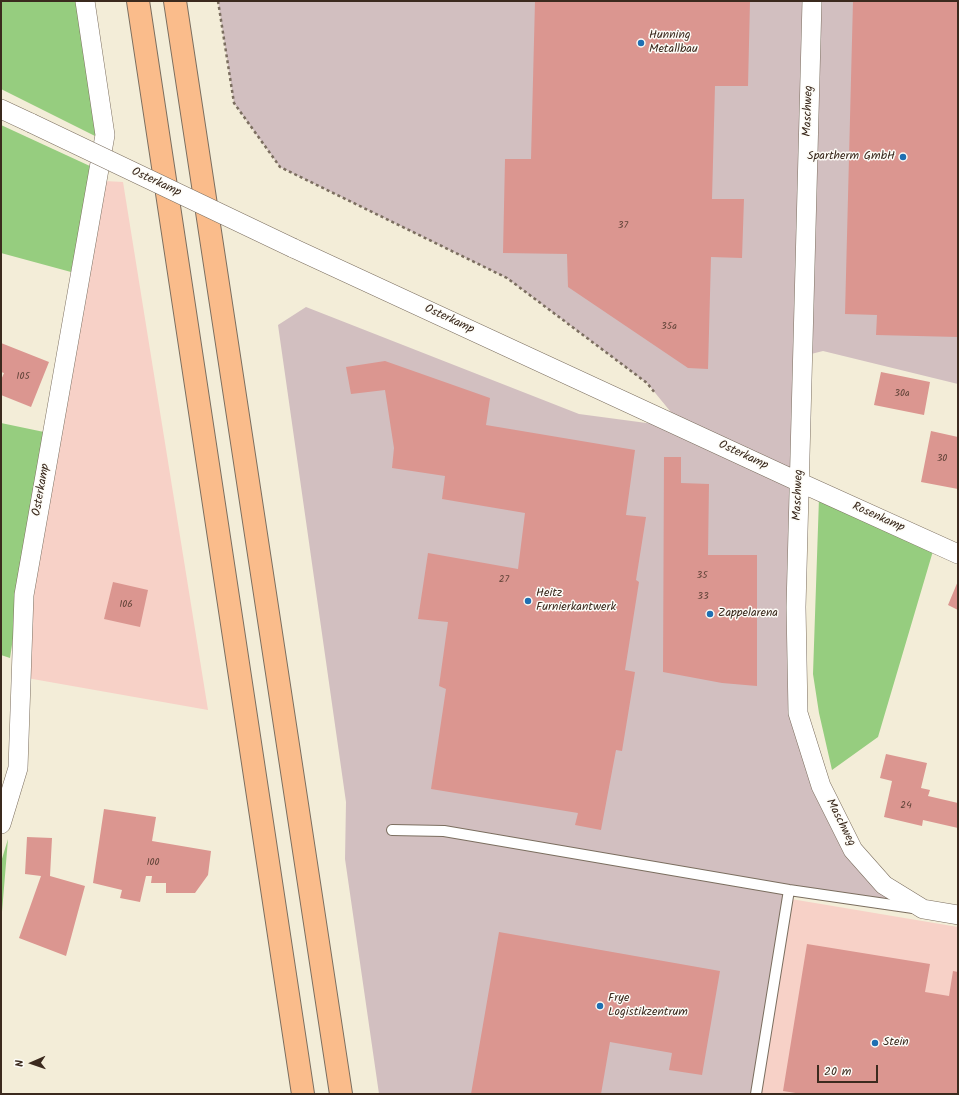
<!DOCTYPE html>
<html>
<head>
<meta charset="utf-8">
<style>
	body { margin:0 }
	#map { position:relative; width:959px; height:1095px; overflow:hidden; background:#f3edd8; font-family:Kalam,sans-serif }
	canvas { display:block }
	.frame { position:absolute; inset:0; border:2px solid #3b2a1e; pointer-events:none }
	.north { position:absolute; left:12px; top:1043px; width:40px; height:40px; -webkit-text-stroke:3px #fdfcf7; paint-order:stroke; rotate:268deg; font-size:11px; font-weight:700; line-height:16px; text-align:center; color:#3b2a1e }
	.north::after { content:''; display:block; margin:auto; width:14px; height:18px; background:#3b2a1e; clip-path:polygon(50% 0,100% 100%,50% 72%,0 100%) }
	.scale { position:absolute; left:817px; top:1065px; width:61px; height:18px; box-sizing:border-box; border:2px solid #3b2a1e; border-top:0; padding-left:5px; font-size:12px; line-height:14px; white-space:nowrap; color:#3b2a1e; -webkit-text-stroke:3px #fdfcf7; paint-order:stroke }
</style>
</head>
<body>
<div id="map">
<canvas width="959" height="1095"></canvas>
<div class="frame"></div>
<div class="north">N</div>
<div class="scale">20 m</div>
</div>
<script>
const ctx = document.querySelector('canvas').getContext('2d');
ctx.lineJoin = 'round';
function fillPath(path, color) {
  ctx.fillStyle = color;
  ctx.fill(path, 'evenodd');
}
function toPath(rows) {
  const path = new Path2D();
  for (const r of rows) {
    path.moveTo(r[0], r[1]);
    for (let i = 2; i < r.length; i += 2) path.lineTo(r[i], r[i + 1]);
  }
  return path;
}
function strokePath(path, color, width, dash) {
  ctx.strokeStyle = color;
  ctx.lineWidth = width;
  ctx.lineCap = dash ? 'butt' : 'round';
  ctx.setLineDash(dash || []);
  ctx.stroke(path);
}
function drawText(font, color, halo, rows, align = 'center') {
  ctx.font = font + ' Kalam,sans-serif';
  ctx.lineWidth = 3;
  ctx.setLineDash([]);
  ctx.textBaseline = 'middle';
  ctx.strokeStyle = halo;
  ctx.fillStyle = color;
  for (const [text, x, y, turn = 0] of rows) {
    ctx.save();
    ctx.translate(x, y);
    ctx.rotate((+turn || 0) * Math.PI / 180);
    ctx.textAlign = isNaN(turn) ? turn : align;
    if (halo) ctx.strokeText(text, 0, 0);
    ctx.fillText(text, 0, 0);
    ctx.restore();
  }
}
fillPath(toPath([
	[105,181,123,182,208,710,27,678,34,592],
	[791,899,958,927,958,1094,757,1094]
]), '#f7d1c7');
fillPath(toPath([
	[218,1,958,1,958,384,823,351,803,356,798,713,853,850,923,909,789,890,757,1094,379,1094,345,859,346,802,278,325,306,307,579,414,684,428,647,383,507,278,280,167,234,103]
]), '#d2bfc0');
fillPath(toPath([
	[1,1,77,1,96,134,95,136,1,89],
	[1,125,92,167,71,272,1,253],
	[1,423,44,432,10,658,1,655],
	[819,498,933,551,878,737,832,770,819,713,813,674],
	[8,839,1,924,1,862]
]), '#96cd7f');
fillPath(toPath([
	[535,1,750,1,748,86,715,86,712,199,744,199,742,258,711,257,708,369,688,368,568,287,567,254,503,253,505,159,531,159],
	[853,1,958,1,958,337,876,335,877,315,845,314],
	[1,343,49,362,31,407,1,395,1,380,4,373,1,372],
	[385,361,490,398,486,425,635,450,626,515,646,517,636,580,639,582,625,670,635,672,622,751,616,750,601,830,575,825,578,813,431,789,446,689,439,686,448,622,418,619,428,553,518,569,525,513,442,499,445,476,392,468,394,448,385,390,351,394,346,367],
	[881,372,930,382,924,415,874,405],
	[931,431,958,437,958,489,921,482],
	[664,457,681,457,681,483,709,484,708,555,757,555,757,686,722,683,663,672],
	[958,581,958,610,948,605],
	[113,582,148,590,140,627,104,619],
	[886,754,927,763,921,788,930,790,928,796,958,803,958,828,923,820,922,826,884,817,892,781,880,778],
	[104,809,156,817,152,841,211,851,208,875,195,893,166,893,166,883,151,883,152,876,146,876,140,902,120,898,122,890,93,883],
	[27,837,52,838,50,876,85,886,66,956,19,938,41,876,25,874],
	[499,932,720,971,702,1075,669,1070,672,1053,610,1042,601,1094,471,1094],
	[807,944,930,964,925,992,949,996,953,971,958,972,958,1094,802,1094,783,1091]
]), '#db9690');
const lane = toPath([
	[392,830,444,831,789,890,913,908],
	[756,1094,789,890]
]);
const street = toPath([
	[812,1,796,607,798,713,821,786,853,850,884,885,923,909,958,915],
	[1,109,31,123],
	[293,248,799,482,958,554],
	[1,824,18,768,24,595,105,135,85,1]
]);
const highway = toPath([
	[138,1,303,1094],
	[175,1,341,1094]
]);
strokePath(lane, '#7b6e5f', 12);
strokePath(street, '#7b6e5f', 20);
strokePath(highway, '#7b6e5f', 24);
strokePath(toPath([
	[218,1,234,103,280,167,507,278,647,383,655,393]
]), '#7b6e5f', 2.5, [3, 3]);
strokePath(lane, '#fff', 10);
strokePath(street, '#fff', 19);
strokePath(highway, '#fabc8b', 22);
const streetBridge = toPath([
	[31,123,293,248]
]);
strokePath(streetBridge, '#7b6e5f', 20, []);
strokePath(streetBridge, '#fff', 19);
for (const [x, y, r, color] of [
	[641,43,4,"#1f6fb2"],
	[903,157,4,"#1f6fb2"],
	[528,601,4,"#1f6fb2"],
	[710,614,4,"#1f6fb2"],
	[600,1006,4,"#1f6fb2"],
	[875,1043,4,"#1f6fb2"]
]) {
  const dot = new Path2D();
  dot.arc(x, y, r, 0, 2 * Math.PI);
  ctx.fillStyle = color;
  ctx.fill(dot);
  strokePath(dot, '#fdfcf7', 1.5);
}
drawText('10px', '#63453a', null, [
	["37",623,226],
	["35a",669,327],
	["105",23,377],
	["30a",902,394],
	["30",942,459],
	["35",702,576],
	["27",504,580],
	["33",703,597],
	["106",126,605],
	["24",906,806],
	["100",153,863]
]);
drawText('12px', '#3b2a1e', '#fdfcf7', [
	["Hunning",649,36],
	["Metallbau",649,50],
	["Spartherm GmbH",895,157,"right"],
	["Heitz",536,594],
	["Furnierkantwerk",536,608],
	["Zappelarena",718,614],
	["Frye",608,999],
	["Logistikzentrum",608,1013],
	["Stein",883,1043]
], 'left');
drawText('12px', '#3b2a1e', '#fdfcf7', [
	["Maschweg",809,111,-88],
	["Osterkamp",156,183,25],
	["Osterkamp",449,320,25],
	["Osterkamp",743,456,25],
	["Osterkamp",42,490,-80],
	["Maschweg",799,495,-88],
	["Rosenkamp",878,518,24],
	["Maschweg",840,823,63]
]);
</script>
</body>
</html>
